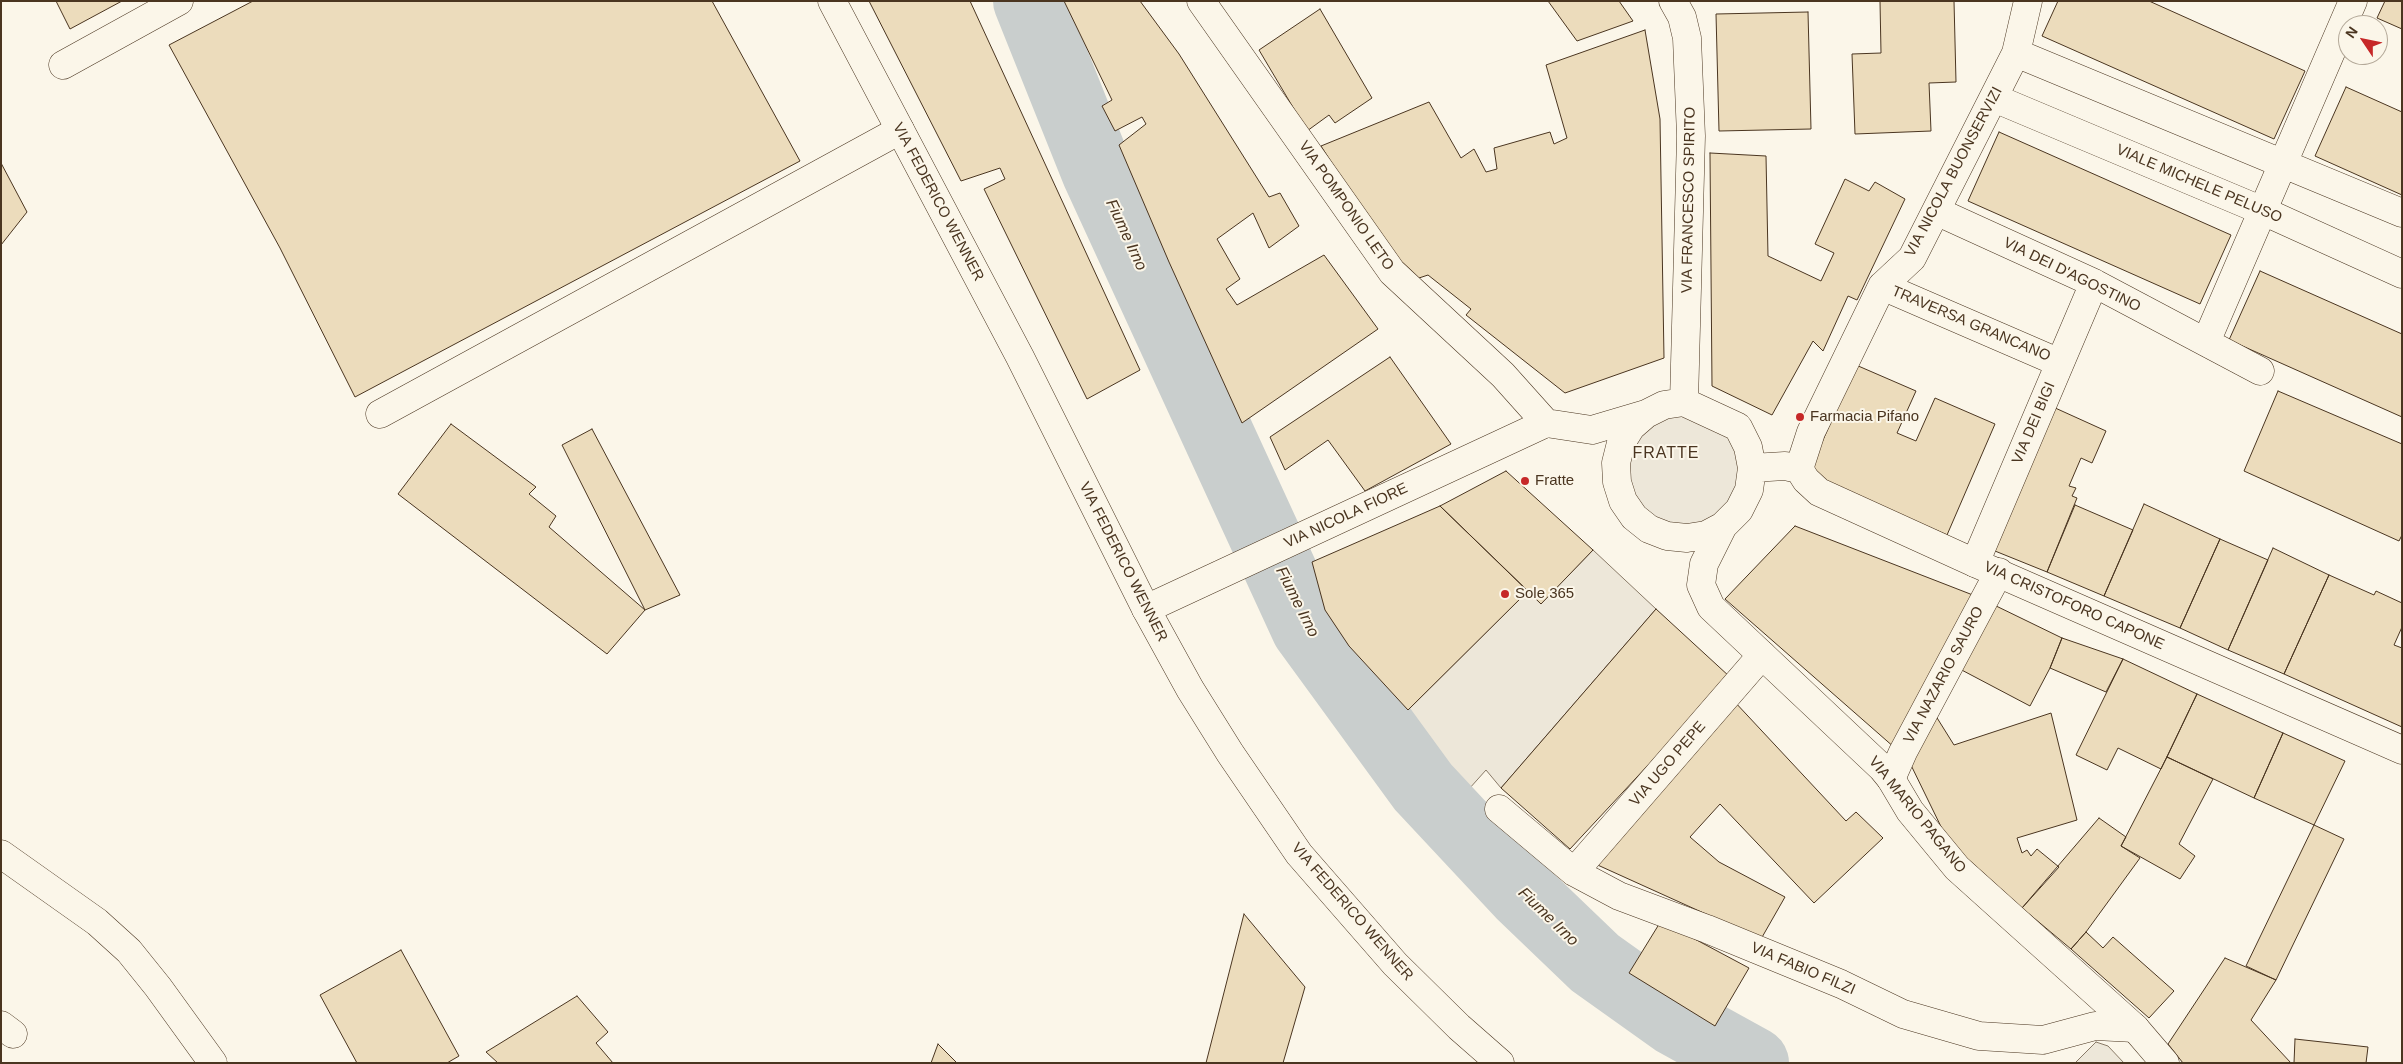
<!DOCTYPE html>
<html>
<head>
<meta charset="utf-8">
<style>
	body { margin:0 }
	#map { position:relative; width:2403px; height:1064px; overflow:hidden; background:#fbf6e9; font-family:Arial,sans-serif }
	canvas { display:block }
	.frame { position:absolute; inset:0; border:2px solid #4a3520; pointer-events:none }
	.north { position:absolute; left:2338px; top:15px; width:50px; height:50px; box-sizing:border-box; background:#fbf6e9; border:1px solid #b4a999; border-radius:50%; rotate:304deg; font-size:14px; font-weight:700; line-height:20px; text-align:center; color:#4a3520 }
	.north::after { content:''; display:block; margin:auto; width:18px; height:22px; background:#c62828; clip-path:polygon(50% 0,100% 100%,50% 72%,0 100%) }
</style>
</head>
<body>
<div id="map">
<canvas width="2403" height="1064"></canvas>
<div class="frame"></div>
<div class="north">N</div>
</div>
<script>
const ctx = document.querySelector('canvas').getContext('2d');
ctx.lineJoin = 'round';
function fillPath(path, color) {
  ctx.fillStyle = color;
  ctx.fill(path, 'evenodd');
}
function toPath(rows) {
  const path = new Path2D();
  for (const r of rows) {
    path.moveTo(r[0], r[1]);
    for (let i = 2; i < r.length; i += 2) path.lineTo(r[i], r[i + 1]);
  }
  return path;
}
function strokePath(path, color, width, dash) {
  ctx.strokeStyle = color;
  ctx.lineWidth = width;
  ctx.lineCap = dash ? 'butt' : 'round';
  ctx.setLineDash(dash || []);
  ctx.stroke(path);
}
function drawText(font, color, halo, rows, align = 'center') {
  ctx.font = font + ' Arial,sans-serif';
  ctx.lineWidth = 4;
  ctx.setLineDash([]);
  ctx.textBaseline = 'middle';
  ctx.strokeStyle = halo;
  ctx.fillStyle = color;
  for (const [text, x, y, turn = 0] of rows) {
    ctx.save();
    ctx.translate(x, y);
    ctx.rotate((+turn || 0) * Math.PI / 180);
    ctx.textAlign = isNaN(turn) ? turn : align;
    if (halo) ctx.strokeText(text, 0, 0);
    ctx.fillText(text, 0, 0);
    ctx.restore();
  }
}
const parking = toPath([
	[1678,411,1728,436,1737,454,1740,471,1737,489,1728,505,1716,518,1684,531,1636,511,1621,458,1628,440,1678,411],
	[1593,550,1656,609,1501,788,1486,770,1460,799,1408,710,1528,591,1558,586,1593,550],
	[2096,1042,2108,1046,2124,1063,2075,1063,2096,1042]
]);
fillPath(parking, '#ede7d9');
strokePath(parking, '#887966', 1);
strokePath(toPath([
	[1029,1,1097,171,1307,628,1423,787,1522,893,1595,963,1675,1020,1753,1063]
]), '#c9cecd', 72);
const building = toPath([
	[56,1,122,1,70,29,56,1],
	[253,1,712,1,800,161,355,397,280,248,169,45,253,1],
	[869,1,970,1,1140,370,1087,399,984,189,1005,179,1000,168,961,181,869,1],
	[1064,1,1140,1,1179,54,1269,197,1280,193,1299,226,1269,248,1253,213,1217,239,1240,279,1226,289,1237,305,1324,255,1378,329,1242,423,1169,262,1119,145,1146,124,1142,117,1115,131,1102,106,1112,100,1064,1],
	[1548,1,1619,1,1633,21,1577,41,1548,1],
	[1880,1,1954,1,1956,82,1929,83,1931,131,1855,134,1852,54,1881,53,1880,1],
	[2058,1,2149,1,2305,71,2274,139,2042,36,2058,1],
	[2385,1,2402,1,2402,29,2377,18,2385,1],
	[1320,9,1372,98,1335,123,1329,115,1307,131,1259,50,1320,9],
	[1808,12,1811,129,1719,131,1716,14,1808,12],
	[1645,30,1660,119,1664,358,1565,393,1466,315,1471,309,1428,275,1419,278,1383,244,1321,146,1429,102,1461,158,1474,149,1486,172,1497,169,1494,148,1550,132,1554,144,1567,138,1546,65,1645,30],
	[2346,87,2402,112,2402,195,2315,156,2346,87],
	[1999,132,2231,235,2200,304,1968,201,1999,132],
	[1710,153,1766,156,1768,256,1821,281,1834,253,1815,244,1845,179,1869,191,1875,182,1905,199,1857,300,1848,296,1823,351,1813,341,1772,415,1712,386,1710,153],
	[1,163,27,212,1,245,1,163],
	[2260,271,2402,334,2402,417,2229,340,2260,271],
	[1390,357,1451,444,1365,491,1328,440,1285,470,1270,437,1390,357],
	[1856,365,1916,391,1897,433,1916,441,1935,398,1995,424,1947,535,1808,474,1856,365],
	[2278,391,2402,444,2402,535,2399,541,2244,471,2278,391],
	[2053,407,2106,431,2092,463,2081,458,2069,486,2076,488,2072,496,2077,498,2047,572,1990,549,2053,407],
	[451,424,536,487,529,494,556,516,549,527,645,610,607,654,398,494,451,424],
	[592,429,680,595,645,610,562,445,592,429],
	[1506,471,1593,550,1541,604,1440,506,1506,471],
	[2144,504,2220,539,2180,628,2104,596,2144,504],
	[2075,505,2133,530,2104,596,2047,572,2075,505],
	[1440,506,1528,591,1408,710,1349,646,1325,610,1312,562,1440,506],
	[1795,526,1978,597,1895,748,1725,599,1795,526],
	[2220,539,2268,560,2228,650,2180,628,2220,539],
	[2273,548,2329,575,2284,674,2228,650,2273,548],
	[2329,575,2374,595,2376,591,2402,603,2402,627,2394,645,2402,648,2402,727,2284,674,2329,575],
	[1990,603,2062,638,2050,668,2030,706,1956,667,1990,603],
	[1656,609,1730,677,1570,849,1501,788,1656,609],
	[2062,638,2123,659,2106,692,2050,668,2062,638],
	[2123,659,2197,694,2161,769,2118,748,2107,770,2076,755,2123,659],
	[2197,694,2283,733,2254,798,2167,757,2197,694],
	[1733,700,1846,821,1856,812,1883,838,1814,903,1720,804,1690,837,1719,862,1785,897,1761,939,1591,862,1733,700],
	[1934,713,1954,745,2051,713,2077,820,2017,838,2022,853,2027,850,2031,856,2037,849,2059,867,2022,908,1948,841,1908,759,1934,713],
	[2283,733,2345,761,2314,825,2254,798,2283,733],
	[2167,757,2213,779,2179,844,2195,856,2180,879,2121,846,2167,757],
	[2099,818,2126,837,2121,846,2140,858,2086,932,2071,949,2022,908,2099,818],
	[2314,825,2344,839,2276,980,2246,966,2314,825],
	[1244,914,1305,987,1283,1063,1206,1063,1244,914],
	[1661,921,1749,968,1715,1026,1629,973,1661,921],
	[2086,932,2103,948,2113,937,2174,991,2149,1018,2071,949,2086,932],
	[401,950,459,1056,447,1063,357,1063,320,995,401,950],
	[2225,958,2276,980,2251,1020,2291,1063,2183,1063,2168,1044,2225,958],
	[577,996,608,1032,596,1043,613,1063,498,1063,486,1052,577,996],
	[2295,1039,2368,1047,2366,1063,2294,1063,2295,1039],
	[938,1044,957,1063,931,1063,938,1044]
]);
fillPath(building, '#ecdcbc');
strokePath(building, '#4a3520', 1);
const minor = toPath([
	[2016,53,2402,213],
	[63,65,179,1],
	[1994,98,2263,211,2402,274],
	[1936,211,2094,283,2260,371],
	[1882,286,2060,363],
	[2206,342,2353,1],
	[380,414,900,130],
	[1799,469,1811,432,1882,286,1912,258,2016,53,2028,1],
	[1975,563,2094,283],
	[1146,609,1546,423],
	[1891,779,1903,752,1999,572],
	[1499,809,1574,872,1619,896,1707,929,1841,984,1903,1014,1979,1036,2043,1040,2095,1026,2135,1028],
	[1,854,97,922,129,951,158,987,213,1063],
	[1574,872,1762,655],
	[1,1025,13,1034]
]);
const major = toPath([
	[832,1,1020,357,1146,609,1190,689,1230,753,1299,854,1395,964,1459,1027,1500,1063],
	[1201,1,1392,272,1503,375,1546,423,1592,430,1646,414,1664,405,1684,402,1738,427,1748,447,1752,468,1749,490,1739,510,1723,526,1706,535,1687,538,1667,536,1649,529,1634,517,1623,501,1617,482,1616,463,1621,443,1631,427,1646,414],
	[1673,1,1682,17,1687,38,1691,136,1684,402],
	[1752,468,1785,466,1799,469,1806,480,1819,492,1975,563,2402,750],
	[1723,526,1704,564,1701,585,1711,607,1882,768,1891,779,1910,811,1957,868,2135,1028,2165,1063]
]);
strokePath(minor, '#4a3520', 29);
strokePath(major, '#4a3520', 29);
strokePath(minor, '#fbf6e9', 28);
strokePath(major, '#fbf6e9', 28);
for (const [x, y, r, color] of [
	[1800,417,5,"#c62828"],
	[1525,481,5,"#c62828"],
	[1505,594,5,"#c62828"]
]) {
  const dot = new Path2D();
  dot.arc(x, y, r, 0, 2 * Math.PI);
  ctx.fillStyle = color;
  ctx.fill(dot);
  strokePath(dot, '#fbf6e9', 2);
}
drawText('15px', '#4a3520', '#fbf6e9', [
	["VIA NICOLA BUONSERVIZI",1954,172,-62],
	["VIALE MICHELE PELUSO",2199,184,23],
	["VIA FRANCESCO SPIRITO",1689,200,-89],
	["VIA FEDERICO WENNER",938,202,62],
	["VIA POMPONIO LETO",1346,206,55],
	["VIA DEI D'AGOSTINO",2072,275,26],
	["TRAVERSA GRANCANO",1971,324,23],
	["VIA DEI BIGI",2034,423,-67],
	["VIA NICOLA FIORE",1346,516,-25],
	["VIA FEDERICO WENNER",1123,562,63],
	["VIA CRISTOFORO CAPONE",2074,606,24],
	["VIA NAZARIO SAURO",1944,675,-62],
	["VIA UGO PEPE",1668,764,-49],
	["VIA MARIO PAGANO",1917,815,51],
	["VIA FEDERICO WENNER",1352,912,49],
	["VIA FABIO FILZI",1803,969,23]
]);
drawText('15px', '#4a3520', '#fbf6e9', [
	["Farmacia Pifano",1810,417],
	["Fratte",1535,481],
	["Sole 365",1515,594]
], 'left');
drawText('italic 16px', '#4a3520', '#fbf6e9', [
	["Fiume Irno",1126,235,65],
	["Fiume Irno",1297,602,63],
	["Fiume Irno",1548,917,44]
]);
ctx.letterSpacing = '1px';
drawText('16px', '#4a3520', '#fbf6e9', [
	["FRATTE",1666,454]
]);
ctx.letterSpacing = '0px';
</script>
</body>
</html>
